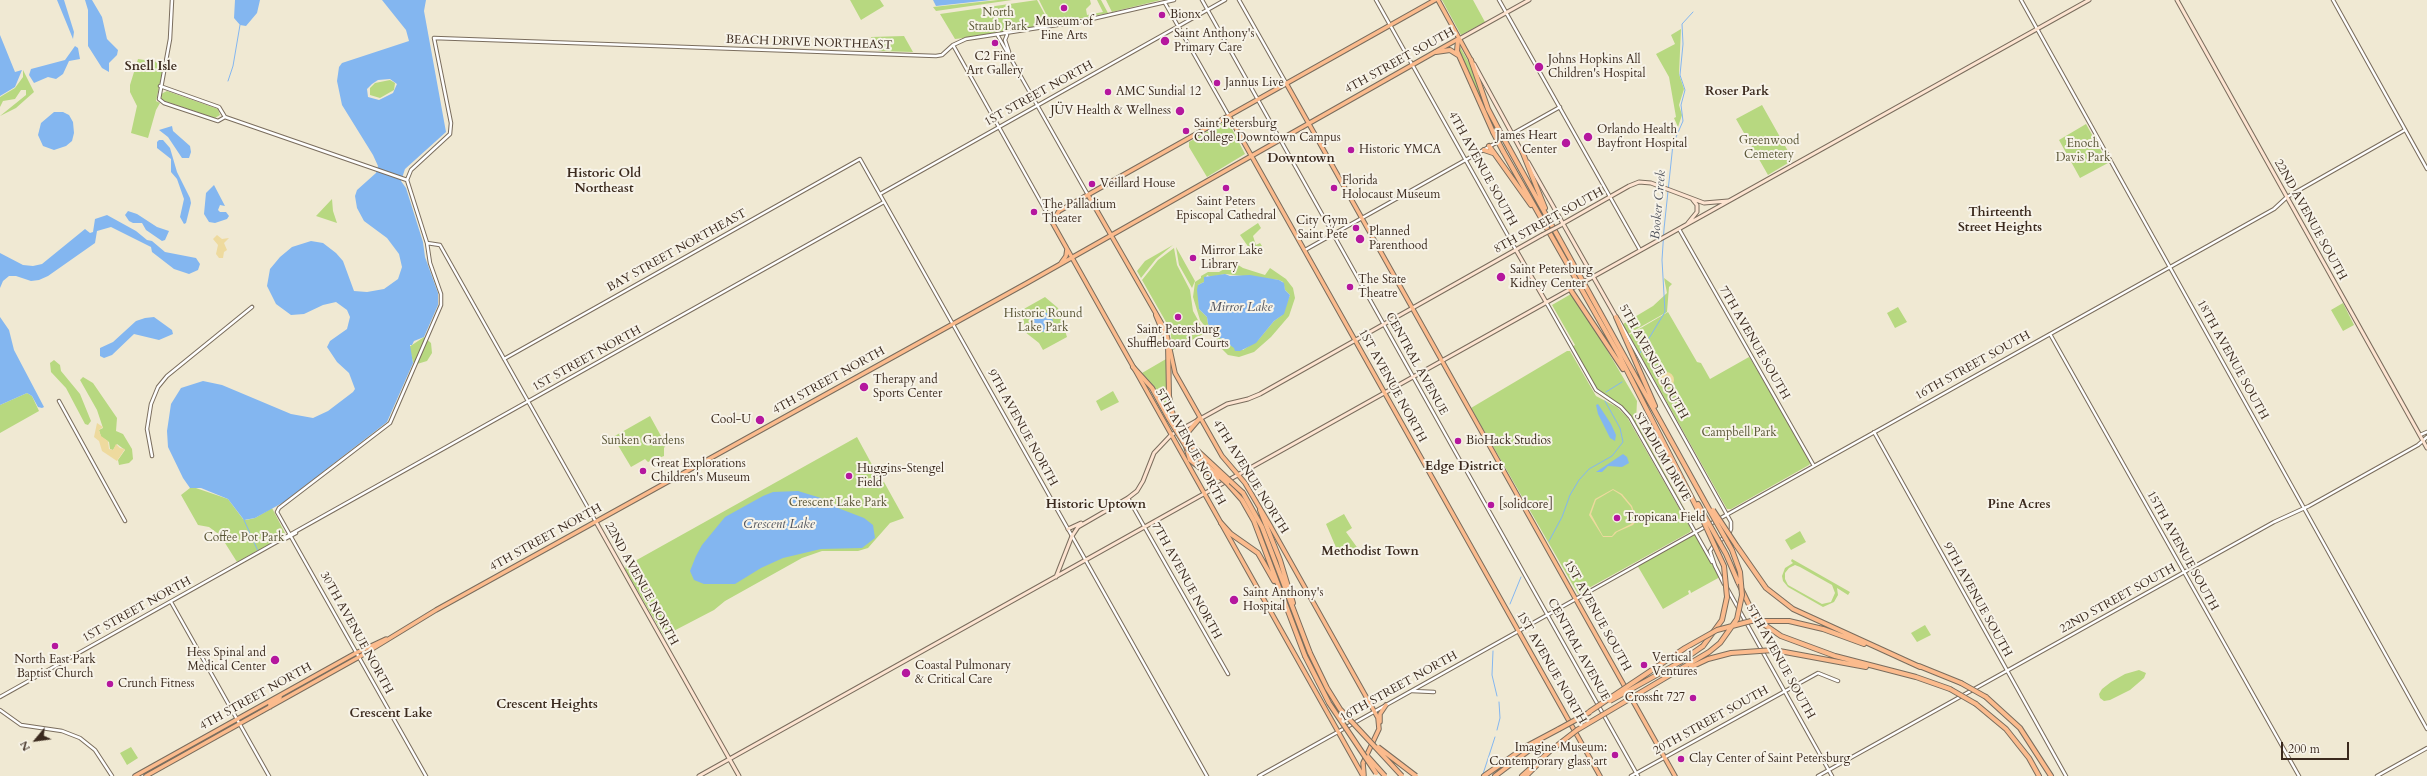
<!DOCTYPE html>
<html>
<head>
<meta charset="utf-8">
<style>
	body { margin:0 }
	#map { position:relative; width:2427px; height:776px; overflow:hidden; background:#f0e9d3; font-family:Cardo,serif }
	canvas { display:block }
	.north { position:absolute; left:16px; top:720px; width:40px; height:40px; -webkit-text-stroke:3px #f7f3e8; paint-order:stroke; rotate:241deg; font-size:11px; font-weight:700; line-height:16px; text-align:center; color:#3b2a1e }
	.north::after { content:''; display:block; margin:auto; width:14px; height:18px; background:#3b2a1e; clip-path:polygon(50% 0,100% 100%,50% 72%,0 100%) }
	.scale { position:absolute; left:2281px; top:742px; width:68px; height:18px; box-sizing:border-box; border:2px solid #3b2a1e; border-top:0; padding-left:5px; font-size:12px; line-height:14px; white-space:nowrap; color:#3b2a1e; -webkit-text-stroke:3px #f7f3e8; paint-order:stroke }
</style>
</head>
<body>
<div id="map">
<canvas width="2427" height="776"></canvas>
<div class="north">N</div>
<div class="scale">200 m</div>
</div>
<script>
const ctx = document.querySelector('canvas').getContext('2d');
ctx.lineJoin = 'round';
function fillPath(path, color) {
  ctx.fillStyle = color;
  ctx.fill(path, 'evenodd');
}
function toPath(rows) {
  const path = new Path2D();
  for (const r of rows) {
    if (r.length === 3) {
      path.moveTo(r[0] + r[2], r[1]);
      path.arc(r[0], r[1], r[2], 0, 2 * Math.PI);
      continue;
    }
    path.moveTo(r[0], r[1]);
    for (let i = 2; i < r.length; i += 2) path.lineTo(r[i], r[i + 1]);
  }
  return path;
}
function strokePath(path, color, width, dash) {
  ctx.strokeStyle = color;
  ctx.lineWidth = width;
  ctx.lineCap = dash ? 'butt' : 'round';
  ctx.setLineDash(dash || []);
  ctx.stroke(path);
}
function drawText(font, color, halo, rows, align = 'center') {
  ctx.font = font + ' Cardo,serif';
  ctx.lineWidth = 4;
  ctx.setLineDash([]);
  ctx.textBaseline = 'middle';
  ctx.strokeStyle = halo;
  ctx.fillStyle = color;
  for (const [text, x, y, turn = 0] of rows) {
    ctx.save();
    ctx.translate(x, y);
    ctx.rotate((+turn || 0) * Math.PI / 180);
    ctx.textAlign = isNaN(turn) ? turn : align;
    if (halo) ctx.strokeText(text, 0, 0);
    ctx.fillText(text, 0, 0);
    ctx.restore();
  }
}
fillPath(toPath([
	[850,0,880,0,884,6,861,20],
	[998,0,1012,0,936,11,933,7],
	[1037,0,1050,24,992,35,955,39,940,14],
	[1039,0,1090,0,1091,4,1086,9,1087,15,1103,12,1097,0,1101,0,1108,13,1051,24],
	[1106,0,1161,0,1112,12],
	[1442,0,1473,0,1485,22,1461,35],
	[1681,29,1679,74,1684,89,1679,105,1682,115,1678,127,1674,118,1676,117,1669,77,1656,54,1675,44,1671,35],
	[904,36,913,52,879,51,871,37],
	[1459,45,1472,68,1485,104,1497,130,1494,132,1458,51],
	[138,59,164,63,156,101,160,103,156,110,148,138,131,133,137,106,130,92,130,85],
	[23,70,34,92,16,108,0,116,26,95,26,90,21,90,15,99,3,101,0,107,0,97,15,88,23,77],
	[390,80,395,83,394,90,380,98,370,95,370,88,375,83],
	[167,91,218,109,220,115,215,118,162,100,161,94],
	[1762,105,1793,160,1768,175,1736,119],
	[1224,122,1229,123,1245,154,1207,177,1189,147,1189,142],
	[2086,124,2108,163,2080,178,2059,140],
	[332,199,333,211,337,223,316,216],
	[1258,223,1261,228,1253,236,1256,245,1260,243,1262,246,1252,252,1240,235],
	[1173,245,1156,259,1141,278,1137,271,1145,261],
	[1176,247,1195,281,1192,288,1179,265],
	[1174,248,1177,265,1190,290,1193,311,1205,333,1173,350,1170,329,1142,280,1158,260],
	[1235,263,1243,268,1265,275,1270,268,1286,279,1293,288,1295,298,1289,316,1271,337,1254,352,1239,357,1228,355,1221,348,1200,320,1193,297,1195,282,1201,278,1201,276,1208,272,1219,272],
	[1225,274,1279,280,1283,282,1285,290,1290,295,1282,315,1274,321,1259,339,1243,350,1226,343,1219,337,1208,324,1207,317,1199,309,1198,285,1204,282,1207,275,1211,277],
	[1664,278,1672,284,1669,287,1667,312,1628,334,1623,324,1653,306,1667,293],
	[1571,294,1587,316,1637,401,1636,422,1696,529,1631,416,1622,406,1597,389,1572,347,1575,345,1552,305],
	[1045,297,1058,308,1067,337,1043,350,1039,343,1025,332,1022,310],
	[2343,303,2354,325,2343,331,2331,310],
	[1898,307,1907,322,1895,328,1887,313],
	[1668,312,1697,362,1701,363,1710,379,1749,357,1750,358,1811,462,1809,465,1731,509,1727,509,1629,335],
	[424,337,431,343,432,353,427,361,417,364,413,362,409,347],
	[1567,351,1570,351,1596,396,1617,407,1627,417,1691,529,1690,532,1578,594,1471,408],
	[1166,359,1166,396,1169,412,1154,386,1142,373],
	[54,360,60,365,61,371,80,394,91,421,88,425,85,424,66,388,51,372,50,363],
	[83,377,93,383,117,418,116,431,123,434,132,449,133,459,129,463,119,465,118,460,125,450,117,444,113,450,110,449,109,442,101,437,99,430,103,428,97,410,80,380],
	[1113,391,1119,402,1101,411,1096,401],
	[27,393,32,396,39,411,0,433,0,405],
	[650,416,666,445,664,448,664,456,648,462,645,459,631,467,613,437],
	[857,437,882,483,884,482,904,518,890,523,868,548,858,551,822,551,802,558,725,601,714,610,664,636,625,569,626,566],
	[193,487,228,499,243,519,246,520,255,518,272,508,286,535,237,562,220,535,209,527,198,525,181,495,190,488],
	[1344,514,1352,528,1346,532,1359,550,1357,557,1338,552,1326,524],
	[1800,531,1806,542,1791,550,1785,540],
	[1694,533,1720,577,1691,593,1690,590,1688,591,1689,594,1663,609,1637,565],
	[1792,559,1850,592,1848,595,1837,588,1838,595,1834,602,1823,607,1788,587,1783,581,1782,576,1785,568,1793,563,1791,561],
	[1795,565,1800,567,1832,585,1835,593,1831,602,1822,604,1788,585,1785,579,1785,573,1789,568],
	[1925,625,1931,635,1917,642,1911,633],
	[2139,670,2146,673,2144,678,2130,690,2110,700,2104,701,2100,698,2099,694,2102,689,2111,682,2125,674],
	[131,747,138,758,127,765,120,753]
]), '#b7d880');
fillPath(toPath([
	[217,235,222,239,229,238,224,243,227,250,224,252,223,258,219,258,216,254,218,245,213,239],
	[1666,380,8],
	[97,423,103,427,99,430,101,436,108,441,109,449,113,450,116,444,120,448,125,449,117,461,102,451,99,441,94,437],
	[1613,489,1622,494,1632,506,1637,520,1633,525,1617,532,1612,537,1603,537,1589,515,1595,499],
	[1613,490,1621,495,1631,507,1635,519,1631,524,1615,532,1612,536,1603,536,1591,514,1596,500]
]), '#eeda9e');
fillPath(toPath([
	[57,0,64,0,74,32,73,39],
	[85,0,92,0,102,17,107,39,118,50,117,55,109,63,109,72,102,68,88,46,88,10],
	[235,0,260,0,257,13,246,26,240,25,234,18],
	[382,0,426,0,424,11,446,132,405,169,401,181,406,188,423,242,425,257,438,293,438,305,424,337,414,341,412,345,410,345,413,363,387,422,284,502,255,518,244,520,228,499,201,488,190,488,183,478,168,447,167,431,171,404,181,388,203,381,222,385,291,414,313,418,328,411,353,392,355,389,349,373,337,362,327,347,330,341,347,329,350,317,347,310,336,302,323,305,304,314,291,315,276,304,267,286,270,269,280,257,292,247,311,241,323,243,336,253,343,261,354,291,367,292,384,289,398,279,402,267,399,254,387,238,364,221,357,208,355,196,357,190,376,173,378,166,373,155,342,105,337,81,339,67,342,63,409,41,406,30],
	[390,79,397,84,393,93,379,100,368,97,367,89,372,84,378,80],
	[933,0,991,0,936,6],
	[0,35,15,72,22,70,15,87,0,96],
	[75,46,78,48,80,59,69,61,63,74,56,79,48,77,34,83,29,75,31,69,65,60],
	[54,112,63,112,69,115,73,122,74,133,72,141,66,146,54,150,43,146,38,135,41,123],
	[172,126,173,131,190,146,191,152,189,158,182,158,168,137,159,130],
	[159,140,163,140,170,148,177,172,190,198,191,203,186,223,184,224,180,217,184,199,177,179,171,172,171,159,157,148,157,142],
	[214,185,225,206,220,205,218,210,220,212,226,212,229,216,227,219,215,223,209,222,204,214,206,193],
	[128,211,137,214,157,227,169,231,165,240,162,241,146,230,142,223,133,223,129,221,125,215],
	[107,215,136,231,147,240,152,241,165,252,196,258,200,264,198,270,189,274,174,269,152,252,151,247,111,227,97,231,95,243,48,276,39,280,31,281,16,276,9,276,3,281,0,288,0,253,23,265,33,266,42,264,85,229,90,233,93,232,95,219],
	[1225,274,1230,276,1250,275,1279,280,1284,283,1285,290,1290,295,1284,314,1274,321,1256,343,1240,351,1235,351,1234,348,1219,337,1208,324,1207,317,1199,309,1197,290,1198,285,1204,282,1204,277],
	[1043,322,10],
	[0,317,9,330,14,350,44,407,42,408,38,407,32,396,27,393,0,405],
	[154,317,172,330,173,334,159,340,134,334,112,355,104,358,100,356,100,348,113,342,136,321,145,318],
	[1598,404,1611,424,1616,435,1615,441,1610,438,1598,414,1596,405],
	[1623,454,1627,457,1629,463,1622,467,1608,466,1602,472,1596,472],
	[798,491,821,498,838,508,864,518,873,525,875,538,862,548,821,549,783,558,761,568,735,584,704,584,694,580,690,571,696,556,702,545,725,517,763,496,773,492]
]), '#83b6f0');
strokePath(toPath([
	[228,81,233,66,240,25],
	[1640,353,1665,312,1662,260,1664,229,1673,144,1683,121,1681,105,1685,90,1680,75,1683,44,1682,24,1693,12],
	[1606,392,1622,382],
	[244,520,258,551],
	[1549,541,1562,517,1570,495,1579,480,1589,469,1612,456,1623,442,1620,428,1605,401],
	[1510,604,1521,577],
	[1493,651,1492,675,1497,696],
	[1497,730,1500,718,1499,702],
	[1483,774,1495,737]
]), '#83b6f0', 1);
const tertiary = toPath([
	[172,0,170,39,159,99,164,103,218,121,225,117],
	[1202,0,1462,464],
	[1239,0,1286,83],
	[1376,0,1516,250],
	[1499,0,1640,250],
	[2021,0,2427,729],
	[2333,0,2427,169],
	[1165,3,1229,116],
	[1007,35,1005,40,1009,52],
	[998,36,1088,195],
	[953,45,1052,222],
	[160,86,219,107,225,117,407,180],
	[880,194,1225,0],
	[1679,229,1814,466],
	[427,243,440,245,596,522],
	[1305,250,1560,107],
	[1546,302,1596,390,1621,407,1630,417,1712,562],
	[1618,319,1731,522,1731,529,1729,534,1714,545,1710,551,1715,566,1724,584],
	[2050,334,2299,776],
	[504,359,860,159,1207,776],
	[59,401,125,521],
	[1874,432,2066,776],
	[2420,435,2427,432],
	[152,456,147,429,151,404,158,387,167,376,252,307],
	[1462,464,1461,469,1466,470],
	[1462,464,1467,465,1466,470],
	[1466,470,1638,776],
	[1128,498,1228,674],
	[285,539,296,533],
	[1727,588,1832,776],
	[171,602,269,776],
	[1412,691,1434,692],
	[0,697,884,202],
	[0,710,21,725,62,731,80,738,95,750,112,776],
	[426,776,277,512,279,508,390,423,441,305,441,294,430,263,427,243,407,180,411,170,450,134,451,123,434,38,936,56,942,55,953,45,966,39,1083,21,1174,0],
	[1259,776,2274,209,2287,197,2405,130],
	[1631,776,1818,673,1838,681],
	[1818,776,2274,522,2309,506,2418,445,2427,437],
	[2377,776,2427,748]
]);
const secondary = toPath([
	[2177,0,2427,448],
	[1459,39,1529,0],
	[1474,64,1522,152],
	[1528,162,1616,317],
	[1688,223,1697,212,1697,205,1693,200],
	[1562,224,1629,186,1639,182,1651,183,1704,203,1728,201],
	[1516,250,1546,302],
	[1589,279,2089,0],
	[596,522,739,776],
	[1068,529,1081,523],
	[1056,577,1072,536,1078,527,1128,498,1137,491,1143,481,1154,453,1171,435,1227,404,1248,399,1260,394,1542,235],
	[699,776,1574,287]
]);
const primary = toPath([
	[1438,0,1471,60],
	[1286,83,1675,776],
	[1229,116,1600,776],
	[1088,195,1166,331,1175,373,1222,456,1245,483,1271,527,1378,718,1379,729,1363,763,1364,775],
	[1061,263,1066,256,1067,249],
	[270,707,270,704,280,697],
	[1380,722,1380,714,1386,705],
	[135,776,356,653,386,639],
	[146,776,359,657,436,610,1027,283,1458,39],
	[1363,776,1052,222,1059,211,1435,0]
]);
const motorway = toPath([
	[1458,40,1457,51,1493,132],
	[1436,52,1450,50,1458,55],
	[1471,60,1488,109,1499,130],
	[1489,146,1531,205],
	[1509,148,1710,511],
	[1484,150,1493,153],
	[1503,151,1619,355,1701,516],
	[1522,151,1545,208],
	[1570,289,1623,369],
	[1156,315,1168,344,1169,396,1173,416],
	[1616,317,1655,406],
	[1133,367,1152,388,1169,419],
	[1199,419,1188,432,1185,443,1190,460,1203,470],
	[1227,483,1242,500,1254,521,1305,656],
	[1243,493,1262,527,1310,653],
	[1698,504,1704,515],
	[1260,510,1280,560,1293,603],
	[1221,523,1231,534,1258,553,1274,581],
	[1736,545,1766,588,1793,609,1920,667],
	[1738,582,1753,613,1762,623,1781,636,1835,656,1916,677,1950,689],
	[1789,621,1823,629,1864,644],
	[1703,646,1722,620,1727,597],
	[1774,650,1866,667],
	[1919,666,1961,683],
	[1986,697,2020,728,2051,776],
	[1976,704,2006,729,2029,758,2039,776],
	[1527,775,1539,763],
	[1484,776,1527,746,1559,729],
	[1495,776,1540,742],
	[1522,776,1550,751]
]);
strokePath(tertiary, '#7a6d5d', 4.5);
strokePath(secondary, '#7a6d5d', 5);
strokePath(primary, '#7a6d5d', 5.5);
strokePath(motorway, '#7a6d5d', 6);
strokePath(tertiary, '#fff', 2.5);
strokePath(secondary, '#fde4d1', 3);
strokePath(primary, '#fbbb8d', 3.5);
strokePath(motorway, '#fbbb8d', 4);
const secondaryBridge = toPath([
	[1542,235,1561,225],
	[1574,287,1589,279]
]);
const motorwayBridge = toPath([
	[1499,130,1509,148],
	[1493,132,1503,151],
	[1173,416,1188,442,1243,493],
	[1169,419,1187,448,1227,483],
	[1203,470,1218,478],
	[1713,510,1736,545],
	[1704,515,1726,554,1738,582],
	[1701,516,1724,566,1727,597],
	[1310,653,1327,688,1340,709,1402,776],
	[1305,656,1329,703,1376,773],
	[1691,667,1708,659,1731,653,1774,650],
	[1961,683,1986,697],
	[1950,689,1976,704],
	[1610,701,1680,662,1703,646],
	[1589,712,1685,648,1717,630,1751,621,1789,621],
	[1559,729,1590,712],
	[1378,747,1416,776],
	[1550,751,1577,730,1709,652,1720,643,1737,619,1742,595,1740,572,1732,550,1710,511],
	[1368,757,1385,776]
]);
strokePath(secondaryBridge, '#7a6d5d', 5, []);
strokePath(motorwayBridge, '#7a6d5d', 6, []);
strokePath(secondaryBridge, '#fde4d1', 3);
strokePath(motorwayBridge, '#fbbb8d', 4);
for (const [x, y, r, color] of [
	[1064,8,4,"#b5179e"],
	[1162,15,4,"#b5179e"],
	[1165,41,5,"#b5179e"],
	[995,43,4,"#b5179e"],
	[1539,67,5,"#b5179e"],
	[1217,83,4,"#b5179e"],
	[1108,92,4,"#b5179e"],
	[1180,111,5,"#b5179e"],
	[1186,131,4,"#b5179e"],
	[1588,137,5,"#b5179e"],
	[1566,143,5,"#b5179e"],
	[1351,150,4,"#b5179e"],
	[1092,184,4,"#b5179e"],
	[1226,188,4,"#b5179e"],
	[1334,188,4,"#b5179e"],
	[1034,212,4,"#b5179e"],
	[1356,228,4,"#b5179e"],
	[1360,239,5,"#b5179e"],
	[1193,258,4,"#b5179e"],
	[1501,277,5,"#b5179e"],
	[1350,287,4,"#b5179e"],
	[1178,317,4,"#b5179e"],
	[864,387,5,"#b5179e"],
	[760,420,5,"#b5179e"],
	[1458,441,4,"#b5179e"],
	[643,471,4,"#b5179e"],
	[849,476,4,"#b5179e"],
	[1491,505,4,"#b5179e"],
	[1617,518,4,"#b5179e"],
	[1234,600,5,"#b5179e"],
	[55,646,4,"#b5179e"],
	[275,660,5,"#b5179e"],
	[1644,665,4,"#b5179e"],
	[906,673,5,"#b5179e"],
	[110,684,4,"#b5179e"],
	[1693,698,4,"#b5179e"],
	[1615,755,4,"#b5179e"],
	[1681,759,4,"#b5179e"]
]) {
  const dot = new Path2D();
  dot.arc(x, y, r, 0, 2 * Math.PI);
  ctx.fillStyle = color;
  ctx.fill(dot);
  strokePath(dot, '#f7f3e8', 1.5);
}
drawText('12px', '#5a5636', '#f7f3e8', [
	["North",998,13],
	["Straub Park",998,27],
	["Greenwood",1769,141],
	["Cemetery",1769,155],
	["Enoch",2083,144],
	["Davis Park",2083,158],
	["Historic Round",1043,314],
	["Lake Park",1043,328],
	["Campbell Park",1739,433],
	["Sunken Gardens",643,441],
	["Crescent Lake Park",838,503],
	["Coffee Pot Park",244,538]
]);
drawText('12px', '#3b2a1e', '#f7f3e8', [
	["Bionx",1170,15],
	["Museum of",1064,22,"center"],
	["Fine Arts",1064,36,"center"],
	["Saint Anthony's",1174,34],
	["Primary Care",1174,48],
	["C2 Fine",995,57,"center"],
	["Art Gallery",995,71,"center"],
	["Johns Hopkins All",1548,60],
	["Children's Hospital",1548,74],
	["Jannus Live",1225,83],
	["AMC Sundial 12",1116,92],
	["JÜV Health & Wellness",1171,111,"right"],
	["Saint Petersburg",1194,124],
	["College Downtown Campus",1194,138],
	["Orlando Health",1597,130],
	["Bayfront Hospital",1597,144],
	["James Heart",1557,136,"right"],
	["Center",1557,150,"right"],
	["Historic YMCA",1359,150],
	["Florida",1342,181],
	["Holocaust Museum",1342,195],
	["Veillard House",1100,184],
	["Saint Peters",1226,202,"center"],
	["Episcopal Cathedral",1226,216,"center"],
	["The Palladium",1042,205],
	["Theater",1042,219],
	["City Gym",1348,221,"right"],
	["Saint Pete",1348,235,"right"],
	["Planned",1369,232],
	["Parenthood",1369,246],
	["Mirror Lake",1201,251],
	["Library",1201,265],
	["Saint Petersburg",1510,270],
	["Kidney Center",1510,284],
	["The State",1358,280],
	["Theatre",1358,294],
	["Saint Petersburg",1178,330,"center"],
	["Shuffleboard Courts",1178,344,"center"],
	["Therapy and",873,380],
	["Sports Center",873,394],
	["Cool-U",751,420,"right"],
	["BioHack Studios",1466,441],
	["Great Explorations",651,464],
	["Children's Museum",651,478],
	["Huggins-Stengel",857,469],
	["Field",857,483],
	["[solidcore]",1499,505],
	["Tropicana Field",1625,518],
	["Saint Anthony's",1243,593],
	["Hospital",1243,607],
	["Hess Spinal and",266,653,"right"],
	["Medical Center",266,667,"right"],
	["Vertical",1652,658],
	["Ventures",1652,672],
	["North East Park",55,660,"center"],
	["Baptist Church",55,674,"center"],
	["Coastal Pulmonary",915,666],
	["& Critical Care",915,680],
	["Crunch Fitness",118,684],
	["Crossfit 727",1685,698,"right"],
	["Imagine Museum:",1607,748,"right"],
	["Contemporary glass art",1607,762,"right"],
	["Clay Center of Saint Petersburg",1689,759]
], 'left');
drawText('12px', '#3b2a1e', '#f7f3e8', [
	["BEACH DRIVE NORTHEAST",809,43,2],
	["4TH STREET SOUTH",1400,61,-29],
	["1ST STREET NORTH",1039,94,-29],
	["4TH AVENUE SOUTH",1482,169,61],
	["22ND AVENUE SOUTH",2310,220,61],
	["8TH STREET SOUTH",1549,221,-29],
	["BAY STREET NORTHEAST",677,251,-29],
	["7TH AVENUE SOUTH",1754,343,60],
	["1ST STREET NORTH",587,359,-29],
	["18TH AVENUE SOUTH",2232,360,61],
	["5TH AVENUE SOUTH",1653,362,61],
	["CENTRAL AVENUE",1416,364,61],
	["16TH STREET SOUTH",1973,366,-29],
	["4TH STREET NORTH",829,381,-29],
	["1ST AVENUE NORTH",1392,386,61],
	["9TH AVENUE NORTH",1022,428,61],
	["5TH AVENUE NORTH",1190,447,61],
	["STADIUM DRIVE",1662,457,60],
	["4TH AVENUE NORTH",1250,477,58],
	["4TH STREET NORTH",546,538,-29],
	["15TH AVENUE SOUTH",2182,551,61],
	["7TH AVENUE NORTH",1186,581,61],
	["22ND AVENUE NORTH",641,584,61],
	["22ND STREET SOUTH",2118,599,-29],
	["9TH AVENUE SOUTH",1977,600,61],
	["1ST STREET NORTH",137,610,-29],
	["1ST AVENUE SOUTH",1597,616,61],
	["30TH AVENUE NORTH",356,633,61],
	["CENTRAL AVENUE",1578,650,61],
	["5TH AVENUE SOUTH",1780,662,61],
	["1ST AVENUE NORTH",1551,668,60],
	["16TH STREET NORTH",1399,687,-29],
	["4TH STREET NORTH",256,697,-29],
	["20TH STREET SOUTH",1711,721,-29]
]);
drawText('bold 13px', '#3b2a1e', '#f7f3e8', [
	["Snell Isle",151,67],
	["Roser Park",1737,92],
	["Downtown",1301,159],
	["Historic Old",604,174],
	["Northeast",604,189],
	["Thirteenth",2000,213],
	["Street Heights",2000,228],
	["Edge District",1464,467],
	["Historic Uptown",1096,505],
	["Pine Acres",2019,505],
	["Methodist Town",1370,552],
	["Crescent Heights",547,705],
	["Crescent Lake",391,714]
]);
drawText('italic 13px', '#51545d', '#f7f3e8', [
	["Booker Creek",1659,205,-85],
	["Mirror Lake",1241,308],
	["Crescent Lake",779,525]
]);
</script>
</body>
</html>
